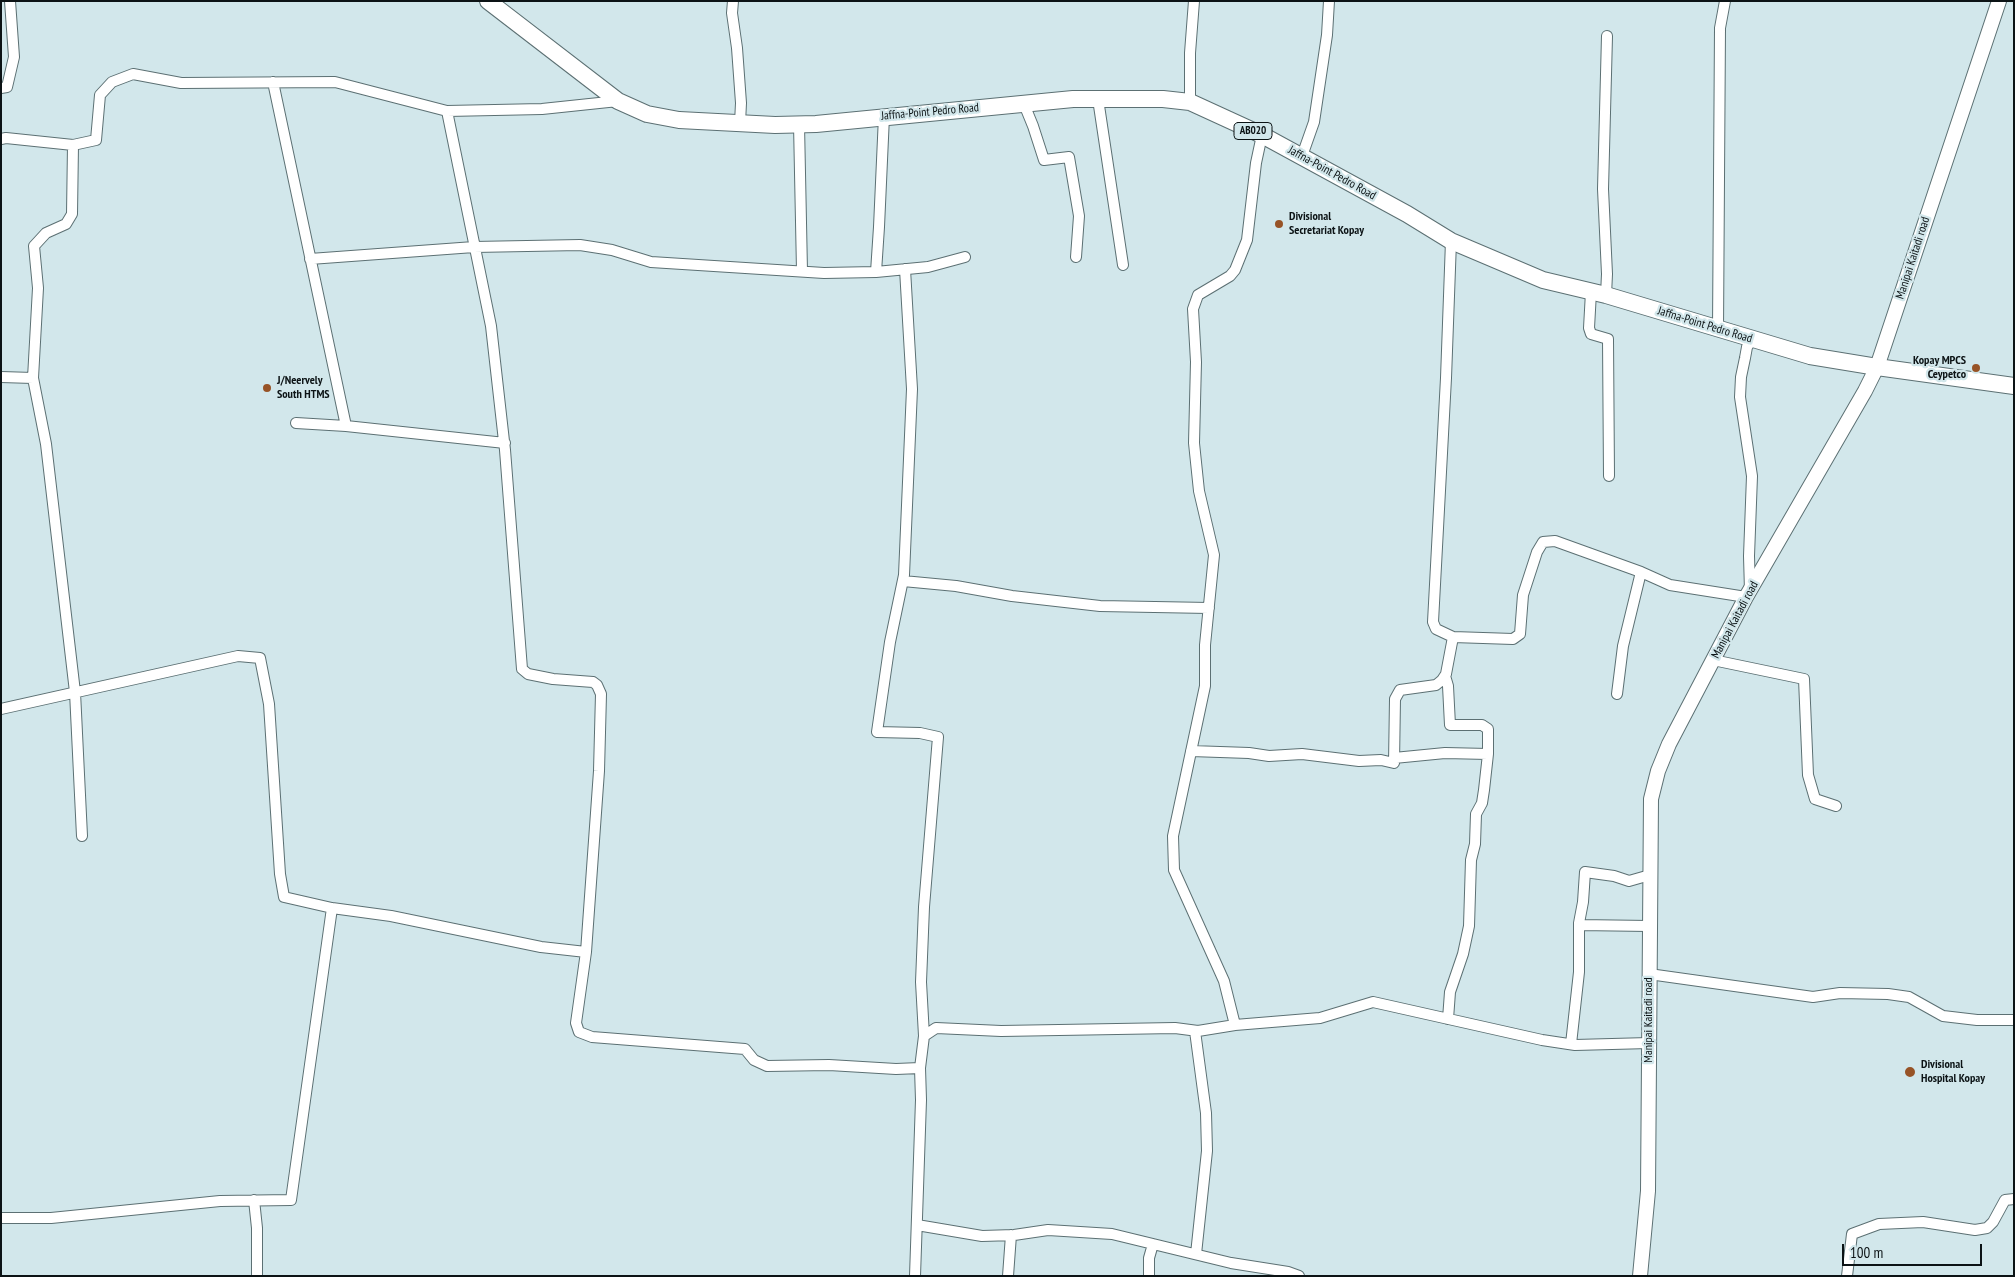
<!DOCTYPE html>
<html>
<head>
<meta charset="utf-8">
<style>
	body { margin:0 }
	#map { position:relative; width:2015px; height:1277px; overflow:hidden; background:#d2e7eb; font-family:"PT Sans Narrow",sans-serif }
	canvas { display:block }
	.frame { position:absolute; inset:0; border:2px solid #0c1315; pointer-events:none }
	.scale { position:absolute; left:1842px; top:1244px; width:140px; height:22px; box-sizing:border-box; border:2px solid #0c1315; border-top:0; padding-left:6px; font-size:15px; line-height:18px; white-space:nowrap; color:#0c1315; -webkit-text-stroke:4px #d2e7eb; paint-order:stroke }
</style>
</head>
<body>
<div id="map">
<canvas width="2015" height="1277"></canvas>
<div class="frame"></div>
<div class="scale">100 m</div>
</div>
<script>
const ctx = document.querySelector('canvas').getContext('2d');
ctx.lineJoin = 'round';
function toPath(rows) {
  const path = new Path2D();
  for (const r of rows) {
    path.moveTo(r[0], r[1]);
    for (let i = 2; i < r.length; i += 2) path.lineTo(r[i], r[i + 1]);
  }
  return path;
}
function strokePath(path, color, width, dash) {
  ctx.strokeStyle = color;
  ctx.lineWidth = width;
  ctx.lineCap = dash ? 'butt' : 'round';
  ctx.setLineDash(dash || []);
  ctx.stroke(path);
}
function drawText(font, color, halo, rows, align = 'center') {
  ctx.font = font + ' "PT Sans Narrow",sans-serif';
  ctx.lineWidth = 4.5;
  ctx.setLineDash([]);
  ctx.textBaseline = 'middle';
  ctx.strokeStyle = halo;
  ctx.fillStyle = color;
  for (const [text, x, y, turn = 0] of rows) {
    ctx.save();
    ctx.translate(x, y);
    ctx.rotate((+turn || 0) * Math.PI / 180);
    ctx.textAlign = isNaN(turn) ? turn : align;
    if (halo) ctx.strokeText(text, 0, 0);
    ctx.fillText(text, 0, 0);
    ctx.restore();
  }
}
const minor = toPath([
	[733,1,732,13,737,48,741,103,740,123],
	[273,82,346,426,296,423],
	[1,88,7,87,14,57,10,1],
	[1098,99,1123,265],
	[1190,102,1190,53,1194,1],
	[1024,104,1033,126,1044,160,1069,157,1079,216,1076,257],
	[447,111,491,326,505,450,522,669,528,674,553,679,593,682,597,685,601,694,599,771,586,952],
	[799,124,802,271],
	[1,139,6,138,73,145],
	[1302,156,1314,122,1327,35,1329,1],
	[1451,241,1446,378,1433,622,1436,629,1453,637,1513,639,1520,634,1523,595,1537,552,1543,542,1555,541,1641,572,1670,585,1746,597],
	[310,259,474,247,580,245,612,250,651,262,824,273,876,272,928,267,965,257],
	[905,269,912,389,904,575,890,642,877,732,920,733,938,737,924,907,921,982,924,1036],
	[876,272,879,227,884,116],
	[1591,292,1589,328,1591,334,1608,339,1609,476],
	[1606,295,1607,274,1603,189,1607,36],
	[1718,330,1720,28,1725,1],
	[1,377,33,378],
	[346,426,505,443],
	[903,581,956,586,1012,596,1100,606,1209,608],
	[1750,591,1749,556,1752,476,1740,397,1741,377,1745,358,1747,347,1752,339],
	[1713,660,1804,679,1808,775,1815,799,1836,806],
	[1445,676,1448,686,1450,725,1482,725,1488,729,1488,754,1484,790,1482,803,1476,814,1475,844,1471,860,1469,926,1463,954,1450,992,1448,1019],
	[1617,694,1623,646,1641,572],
	[1,709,238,656,260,658,269,704,280,874,284,897,332,908,391,916,541,947,586,952,576,1023,579,1032,592,1037,745,1049,754,1060,767,1066,829,1065,896,1069,920,1068,924,1036,936,1028,1001,1031,1175,1028,1198,1031,1235,1025,1320,1018,1373,1002,1542,1040,1575,1045,1649,1043],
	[1191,751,1249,753,1269,756,1302,754,1359,761,1381,760,1394,763,1395,699,1400,690,1436,685,1442,680,1446,674,1453,637],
	[1394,758,1445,753,1488,754],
	[82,836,75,692,46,444,33,378,38,288,34,246,46,233,66,224,72,214,73,145,96,140,100,95,112,82,133,74,181,83,335,82,447,111,542,109,618,101],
	[1579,925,1649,926],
	[1649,974,1813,997,1840,993,1888,994,1909,997,1943,1016,1977,1020,2014,1020],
	[1235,1025,1224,981,1174,870,1173,836,1205,686,1205,645,1214,555,1199,491,1194,443,1196,362,1193,309,1198,295,1230,276,1235,270,1247,240,1256,163,1262,135],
	[1195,1031,1206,1113,1207,1151,1196,1254],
	[1571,1044,1579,972,1579,923,1583,902,1585,872,1614,876,1629,881,1650,875],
	[254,1200,257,1228,257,1276],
	[1,1218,51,1218,220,1201,291,1200,332,908],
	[917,1225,982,1236,1014,1235,1048,1230,1112,1234,1231,1263,1288,1272,1299,1276],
	[915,1276,921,1100,920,1068],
	[1008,1276,1011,1235],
	[1149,1276,1149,1258,1153,1244],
	[1847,1276,1852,1234,1879,1224,1923,1222,1975,1230,1987,1228,1993,1222,2005,1200,2014,1199]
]);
const secondary = toPath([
	[1640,1276,1648,1191,1651,799,1658,771,1669,744,1746,597,1865,391,1877,367,1999,1]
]);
const primary = toPath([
	[488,1,618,101,647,114,679,120,775,125,816,124,1073,99,1163,99,1190,102,1262,135,1407,214,1451,241,1543,280,1606,295,1810,356,1877,367,2014,386]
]);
strokePath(minor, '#5c7073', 12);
strokePath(secondary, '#5c7073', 16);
strokePath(primary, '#5c7073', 18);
strokePath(minor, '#fff', 10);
strokePath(secondary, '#fff', 14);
strokePath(primary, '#fff', 16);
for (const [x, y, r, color] of [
	[1279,224,5,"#975326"],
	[1976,368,5,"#975326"],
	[267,388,5,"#975326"],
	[1910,1072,6,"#975326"]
]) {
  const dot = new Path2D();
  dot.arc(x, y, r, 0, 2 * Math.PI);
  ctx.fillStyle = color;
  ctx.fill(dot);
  strokePath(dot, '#d2e7eb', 2);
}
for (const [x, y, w] of [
	[1253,131,38]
]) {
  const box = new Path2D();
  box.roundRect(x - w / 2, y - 8.5, w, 17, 4);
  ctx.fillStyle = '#d2e7eb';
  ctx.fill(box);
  strokePath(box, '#0c1315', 1);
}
drawText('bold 11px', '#0c1315', null, [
	["AB020",1253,131]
]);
drawText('12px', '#0c1315', '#d2e7eb', [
	["Jaffna-Point Pedro Road",930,112,-5],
	["Jaffna-Point Pedro Road",1332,173,29],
	["Manipai Kaitadi road",1913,258,-72],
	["Jaffna-Point Pedro Road",1705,325,17],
	["Manipai Kaitadi road",1735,620,-62],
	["Manipai Kaitadi road",1649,1020,-90]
]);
drawText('bold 12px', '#0c1315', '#d2e7eb', [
	["Divisional",1289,217],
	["Secretariat Kopay",1289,231],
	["Kopay MPCS",1966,361,"right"],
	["Ceypetco",1966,375,"right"],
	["J/Neervely",277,381],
	["South HTMS",277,395],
	["Divisional",1921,1065],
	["Hospital Kopay",1921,1079]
], 'left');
</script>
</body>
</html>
